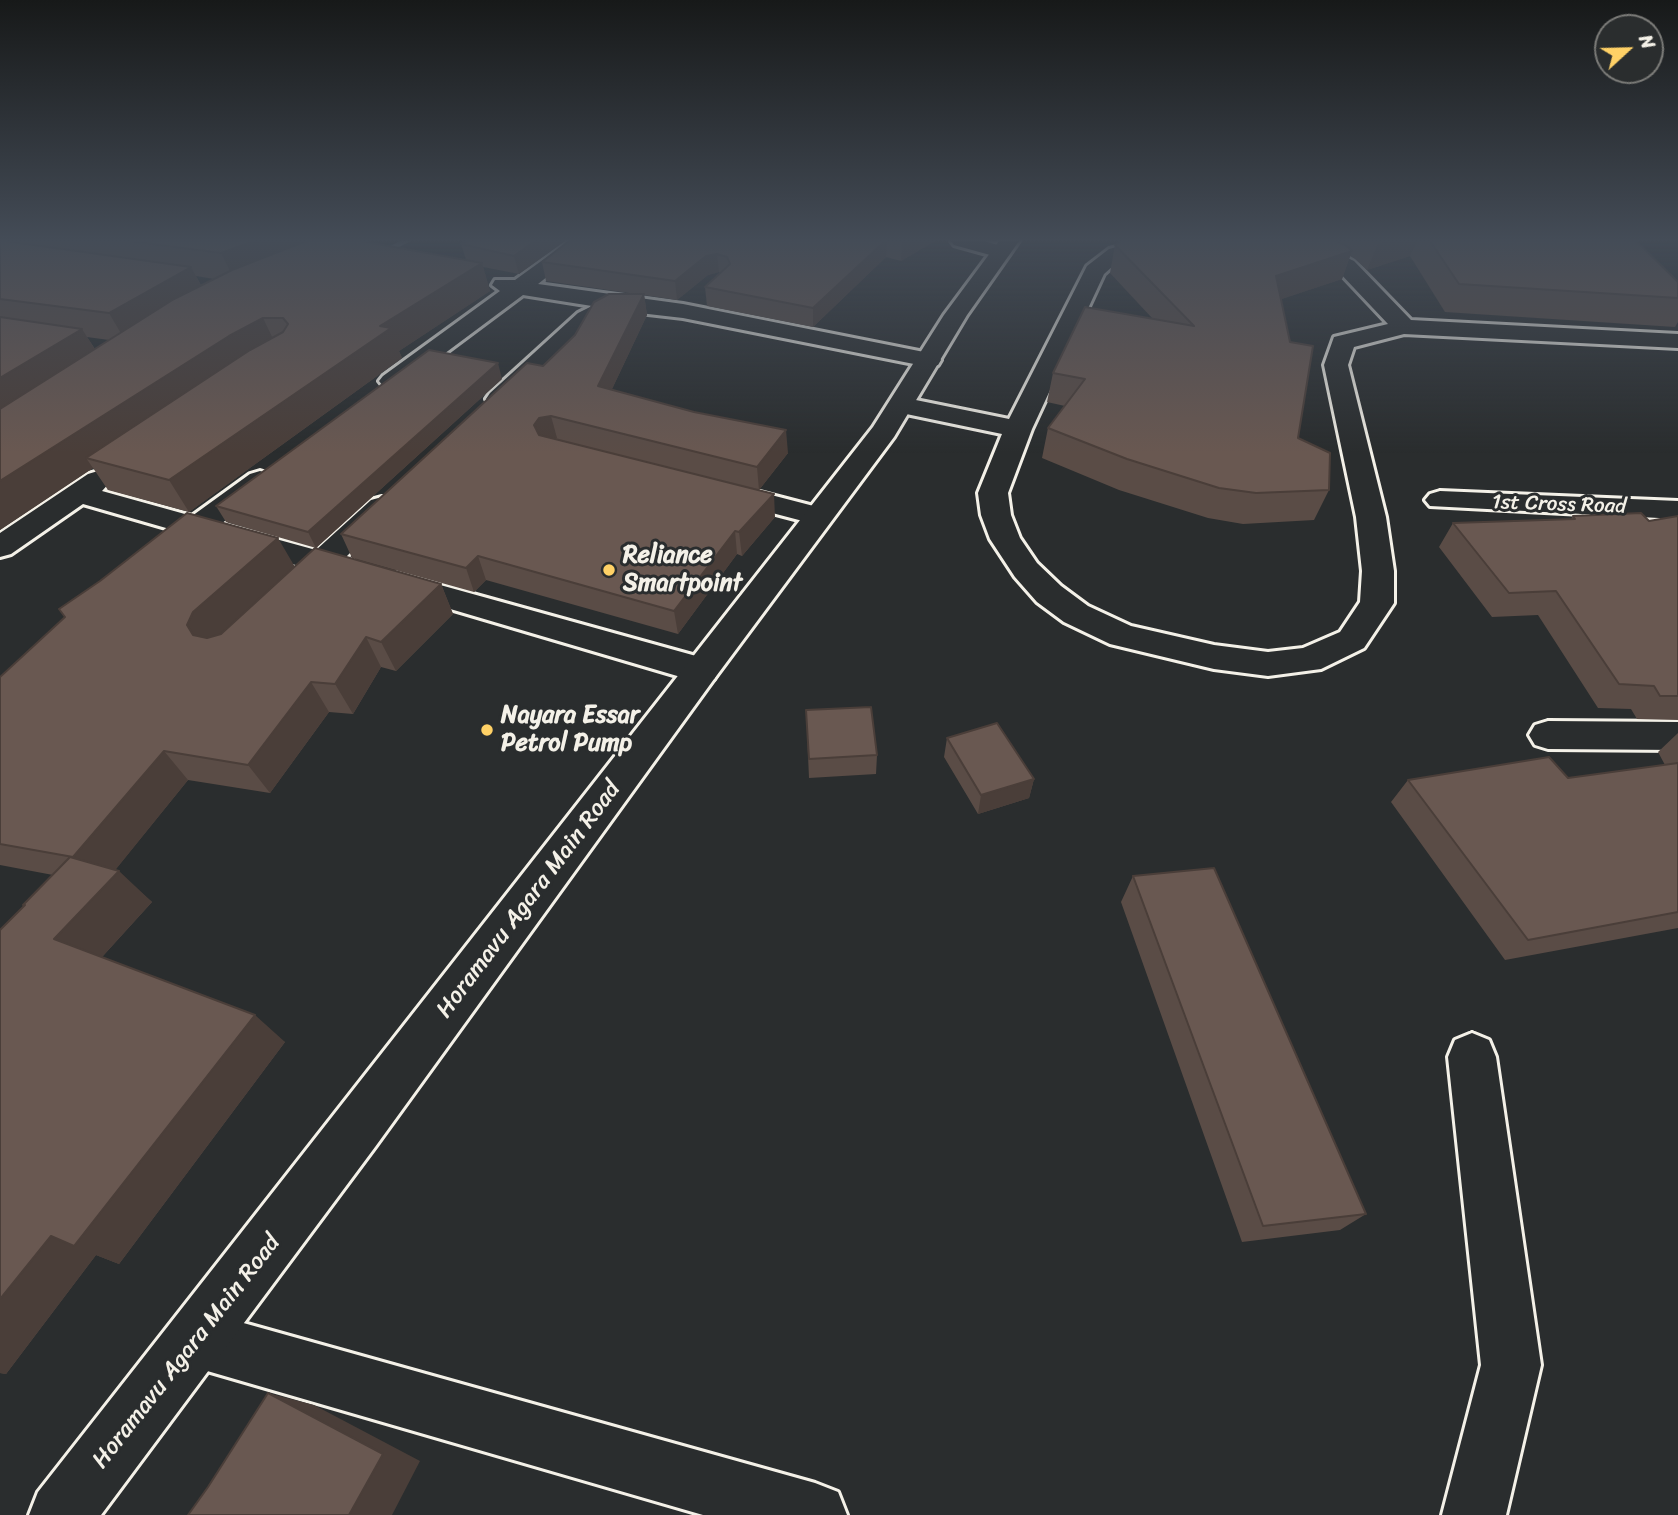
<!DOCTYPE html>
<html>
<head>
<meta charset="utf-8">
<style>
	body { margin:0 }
	#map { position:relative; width:1678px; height:1515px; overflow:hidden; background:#2a2d2e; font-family:Sriracha,sans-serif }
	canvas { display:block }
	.north { position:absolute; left:1594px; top:14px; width:70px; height:70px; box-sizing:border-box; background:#2a2d2e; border:2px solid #7b7b78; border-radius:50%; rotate:68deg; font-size:19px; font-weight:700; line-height:28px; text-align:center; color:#f4f1e8 }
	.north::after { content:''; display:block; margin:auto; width:24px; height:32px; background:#ffd166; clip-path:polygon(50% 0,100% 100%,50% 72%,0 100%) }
</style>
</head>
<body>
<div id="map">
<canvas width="1678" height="1515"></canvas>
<div class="north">N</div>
</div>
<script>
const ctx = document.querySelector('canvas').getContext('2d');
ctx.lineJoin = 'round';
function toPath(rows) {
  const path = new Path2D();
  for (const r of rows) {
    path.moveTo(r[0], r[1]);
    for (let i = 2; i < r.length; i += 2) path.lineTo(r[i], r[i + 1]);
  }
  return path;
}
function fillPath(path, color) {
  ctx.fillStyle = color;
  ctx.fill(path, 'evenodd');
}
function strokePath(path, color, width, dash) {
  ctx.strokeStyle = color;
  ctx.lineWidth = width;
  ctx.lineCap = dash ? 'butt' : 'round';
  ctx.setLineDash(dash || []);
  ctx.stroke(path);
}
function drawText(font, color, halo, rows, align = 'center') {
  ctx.font = font + ' Sriracha,sans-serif';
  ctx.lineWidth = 6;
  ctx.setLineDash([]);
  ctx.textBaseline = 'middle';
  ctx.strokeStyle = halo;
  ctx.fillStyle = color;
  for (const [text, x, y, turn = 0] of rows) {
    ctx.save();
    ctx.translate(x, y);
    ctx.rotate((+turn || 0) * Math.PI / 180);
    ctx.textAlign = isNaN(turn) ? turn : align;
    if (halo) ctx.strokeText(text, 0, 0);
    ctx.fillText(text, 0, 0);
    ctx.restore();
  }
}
fillPath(toPath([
	[400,241,411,241,379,257,372,255,400,241]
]), '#8d9c9e');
const minor = toPath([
	[569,241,592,241,538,284,683,304,929,353,938,355,941,360,938,365,929,367,683,318,622,311,594,323,508,405,499,407,490,405,486,399,490,393,578,313,592,306,523,295,401,386,392,389,383,386,379,381,383,376,500,291,492,285,495,280,515,280,569,241],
	[951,241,984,241,1008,248,1011,252,1008,256,1001,258,954,245,951,241],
	[1139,241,1195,241,1192,245,1185,247,1123,257,1104,274,1032,429,1008,493,1011,515,1020,538,1037,563,1061,586,1088,606,1131,626,1214,645,1268,652,1303,648,1340,632,1360,602,1362,571,1356,517,1324,365,1334,337,1388,324,1338,271,1289,245,1286,241,1312,241,1354,261,1411,320,1678,334,1678,348,1404,334,1354,347,1348,365,1386,517,1394,571,1394,603,1364,648,1321,669,1268,676,1214,669,1110,644,1064,622,1037,602,1015,577,990,539,981,515,978,493,1002,434,892,411,888,405,892,399,901,397,1009,419,1087,266,1109,249,1139,241],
	[98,471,108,474,112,480,102,491,192,516,250,474,260,471,270,474,274,480,270,486,221,524,316,550,371,500,382,497,393,500,397,506,345,558,354,561,359,568,354,575,343,578,329,574,305,598,293,601,281,598,277,590,299,566,202,538,179,555,168,558,157,555,152,548,173,530,83,504,11,554,0,557,0,533,88,474,98,471],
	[725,483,829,510,833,516,829,522,818,525,715,498,710,492,715,486,725,483],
	[1440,491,1678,501,1678,519,1430,506,1425,500,1430,494,1440,491],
	[397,573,714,661,719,670,714,679,701,683,386,590,381,583,386,576,397,573],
	[1548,721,1678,722,1678,750,1548,749,1535,745,1529,735,1535,725,1548,721],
	[1472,1033,1489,1040,1496,1057,1541,1365,1506,1515,1442,1515,1481,1365,1448,1057,1455,1040,1472,1033],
	[197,1310,815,1483,838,1492,847,1515,703,1515,197,1368,176,1360,168,1339,176,1318,197,1310]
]);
const tertiary = toPath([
	[999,241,1019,241,967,315,894,437,714,679,375,1147,101,1515,29,1515,38,1492,873,427,944,315,999,241]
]);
strokePath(minor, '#f4f1e8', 6);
strokePath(tertiary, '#f4f1e8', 6);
fillPath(minor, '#2a2d2e');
fillPath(tertiary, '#2a2d2e');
fillPath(toPath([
	[0,241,361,241,466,260,461,244,467,241,565,241,519,274,483,267,490,291,399,351,402,358,189,512,108,490,93,468,0,530],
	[196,276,214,279,201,285],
	[87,337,109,340,95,349],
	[569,241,935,241,901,261,886,257,813,327,707,306,705,287,720,273,719,272,708,275,677,300,644,295,647,315,612,389,788,453,759,490,555,439,775,517,742,556,737,554,678,634,486,580,474,592,352,558,341,534,543,366,636,294,546,281,542,262],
	[1121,241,1636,241,1678,282,1678,322,1675,327,1445,312,1410,256,1367,270,1355,259,1350,256,1342,279,1281,299,1298,438,1329,490,1314,520,1243,524,1208,518,1119,490,1042,458,1048,428,1065,406,1047,402,1053,373,1152,318,1110,273,1115,245],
	[502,379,316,548,226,522,216,506],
	[1573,516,1649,521,1678,516,1678,720,1637,719,1631,709,1598,708,1538,615,1492,617,1439,547,1453,523,1571,519],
	[295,567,441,584,453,614,396,671,381,667,353,714,329,712,270,793,188,780,115,870,152,902,102,957,285,1042,119,1264,96,1255,6,1374,0,1373,0,930,24,906,53,875,0,865,0,677],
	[806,710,877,755,876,774,809,778],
	[1678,733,1678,928,1505,960,1391,802,1408,780,1568,778,1665,765,1658,752],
	[947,738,1034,779,1029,798,978,814,944,757],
	[1133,876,1366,1214,1340,1230,1242,1242,1121,902]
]), '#5a4c46');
fillPath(toPath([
	[254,241,340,241,235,281,221,253],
	[535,241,565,241,519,274,514,256],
	[885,241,887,241,886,257,813,327,813,308],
	[905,241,935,241,901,261,902,242],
	[1386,241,1417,241,1410,256,1367,270,1378,243],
	[1352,251,1342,279,1267,304,1276,276],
	[717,254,719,272,708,275,677,300,675,281,706,256],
	[482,263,490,291,399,351,402,358,189,512,169,480,380,326],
	[191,267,206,295,126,342,109,313],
	[644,294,647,315,603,408,598,386],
	[263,318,277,347,86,458,93,468,0,530,0,481,229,336],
	[82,329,101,359,0,423,0,378],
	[498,363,502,379,316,548,308,532],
	[551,416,557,438,545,440,540,448,534,425,539,418],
	[786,430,788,453,759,490,757,467],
	[774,494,775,517,742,556,739,532],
	[735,531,737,554,678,634,674,611],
	[278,538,295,567,214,665,187,625,193,612],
	[478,556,486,580,474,592,466,568],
	[441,584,453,614,396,671,381,642],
	[366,637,381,667,353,714,335,684],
	[311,682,329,712,270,793,248,765],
	[164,751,188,780,104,884,73,857],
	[1034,779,1029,798,978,814,981,795],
	[119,871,152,902,92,968,54,939],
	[255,1015,285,1042,119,1264,96,1255,6,1374,0,1373,0,1299,51,1236],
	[268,1393,314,1405,420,1461,392,1515,349,1515]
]), '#4a3e39');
const building = toPath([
	[0,241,5,241,191,267,109,313,0,299,0,241],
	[129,241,254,241,221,253,129,241],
	[306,241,361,241,482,263,380,326,391,328,169,480,86,458,250,350,283,332,288,324,283,318,263,318,229,336,0,481,0,409,174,299,232,270,306,241],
	[467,241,535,241,514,256,461,244,467,241],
	[569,241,885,241,813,308,705,287,730,264,727,257,717,254,706,256,675,281,542,262,569,241],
	[1121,241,1337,241,1347,246,1352,251,1276,276,1290,342,1313,346,1298,438,1330,453,1329,490,1256,493,1219,488,1127,459,1048,428,1085,379,1053,373,1085,307,1194,326,1115,245,1121,241],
	[1430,241,1636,241,1678,282,1678,298,1459,284,1430,241],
	[609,294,644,294,598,386,694,412,786,430,757,467,551,416,539,418,534,425,539,435,774,494,739,532,735,531,674,611,478,556,466,568,341,534,527,363,543,366,575,335,594,302,609,294],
	[0,317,82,329,0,378,0,317],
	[429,350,498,363,308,532,216,506,429,350],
	[187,513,278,538,193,612,187,625,193,635,207,638,221,634,315,548,441,584,381,642,366,637,335,684,311,682,248,765,164,751,73,857,0,844,0,677,65,617,59,609,100,581,187,513],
	[1641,513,1649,521,1678,516,1678,696,1660,696,1654,686,1619,684,1556,591,1509,593,1453,523,1575,519,1573,516,1641,513],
	[871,707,877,755,809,759,806,710,871,707],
	[997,723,1034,779,981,795,947,738,997,723],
	[1549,757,1568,778,1678,763,1678,912,1528,940,1408,780,1549,757],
	[70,857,119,871,54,939,255,1015,74,1246,51,1236,0,1299,0,930,25,905,23,905,70,857],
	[1214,868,1366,1214,1263,1226,1133,876,1214,868],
	[268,1393,383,1454,349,1515,188,1515,208,1487,268,1393]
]);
fillPath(building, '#695851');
strokePath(building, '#4a3e39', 2);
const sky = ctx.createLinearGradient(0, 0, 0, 453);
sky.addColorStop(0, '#171919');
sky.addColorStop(0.53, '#444c57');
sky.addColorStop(1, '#444c5700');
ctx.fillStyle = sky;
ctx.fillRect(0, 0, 1678, 453);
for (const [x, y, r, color] of [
	[609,570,7,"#ffd166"],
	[487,730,7,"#ffd166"]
]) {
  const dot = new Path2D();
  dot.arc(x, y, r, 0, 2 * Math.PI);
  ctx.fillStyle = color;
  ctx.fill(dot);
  strokePath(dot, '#2a2d2e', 2.5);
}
drawText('21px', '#f4f1e8', '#2a2d2e', [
	["1st Cross Road",1559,505,2]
]);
drawText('bold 24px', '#f4f1e8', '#2a2d2e', [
	["Reliance",623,556],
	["Smartpoint",623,584],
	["Nayara Essar",501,716],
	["Petrol Pump",501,744]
], 'left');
drawText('24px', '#f4f1e8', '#2a2d2e', [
	["Horamavu Agara Main Road",529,900,-53],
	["Horamavu Agara Main Road",187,1352,-52]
]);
</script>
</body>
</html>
